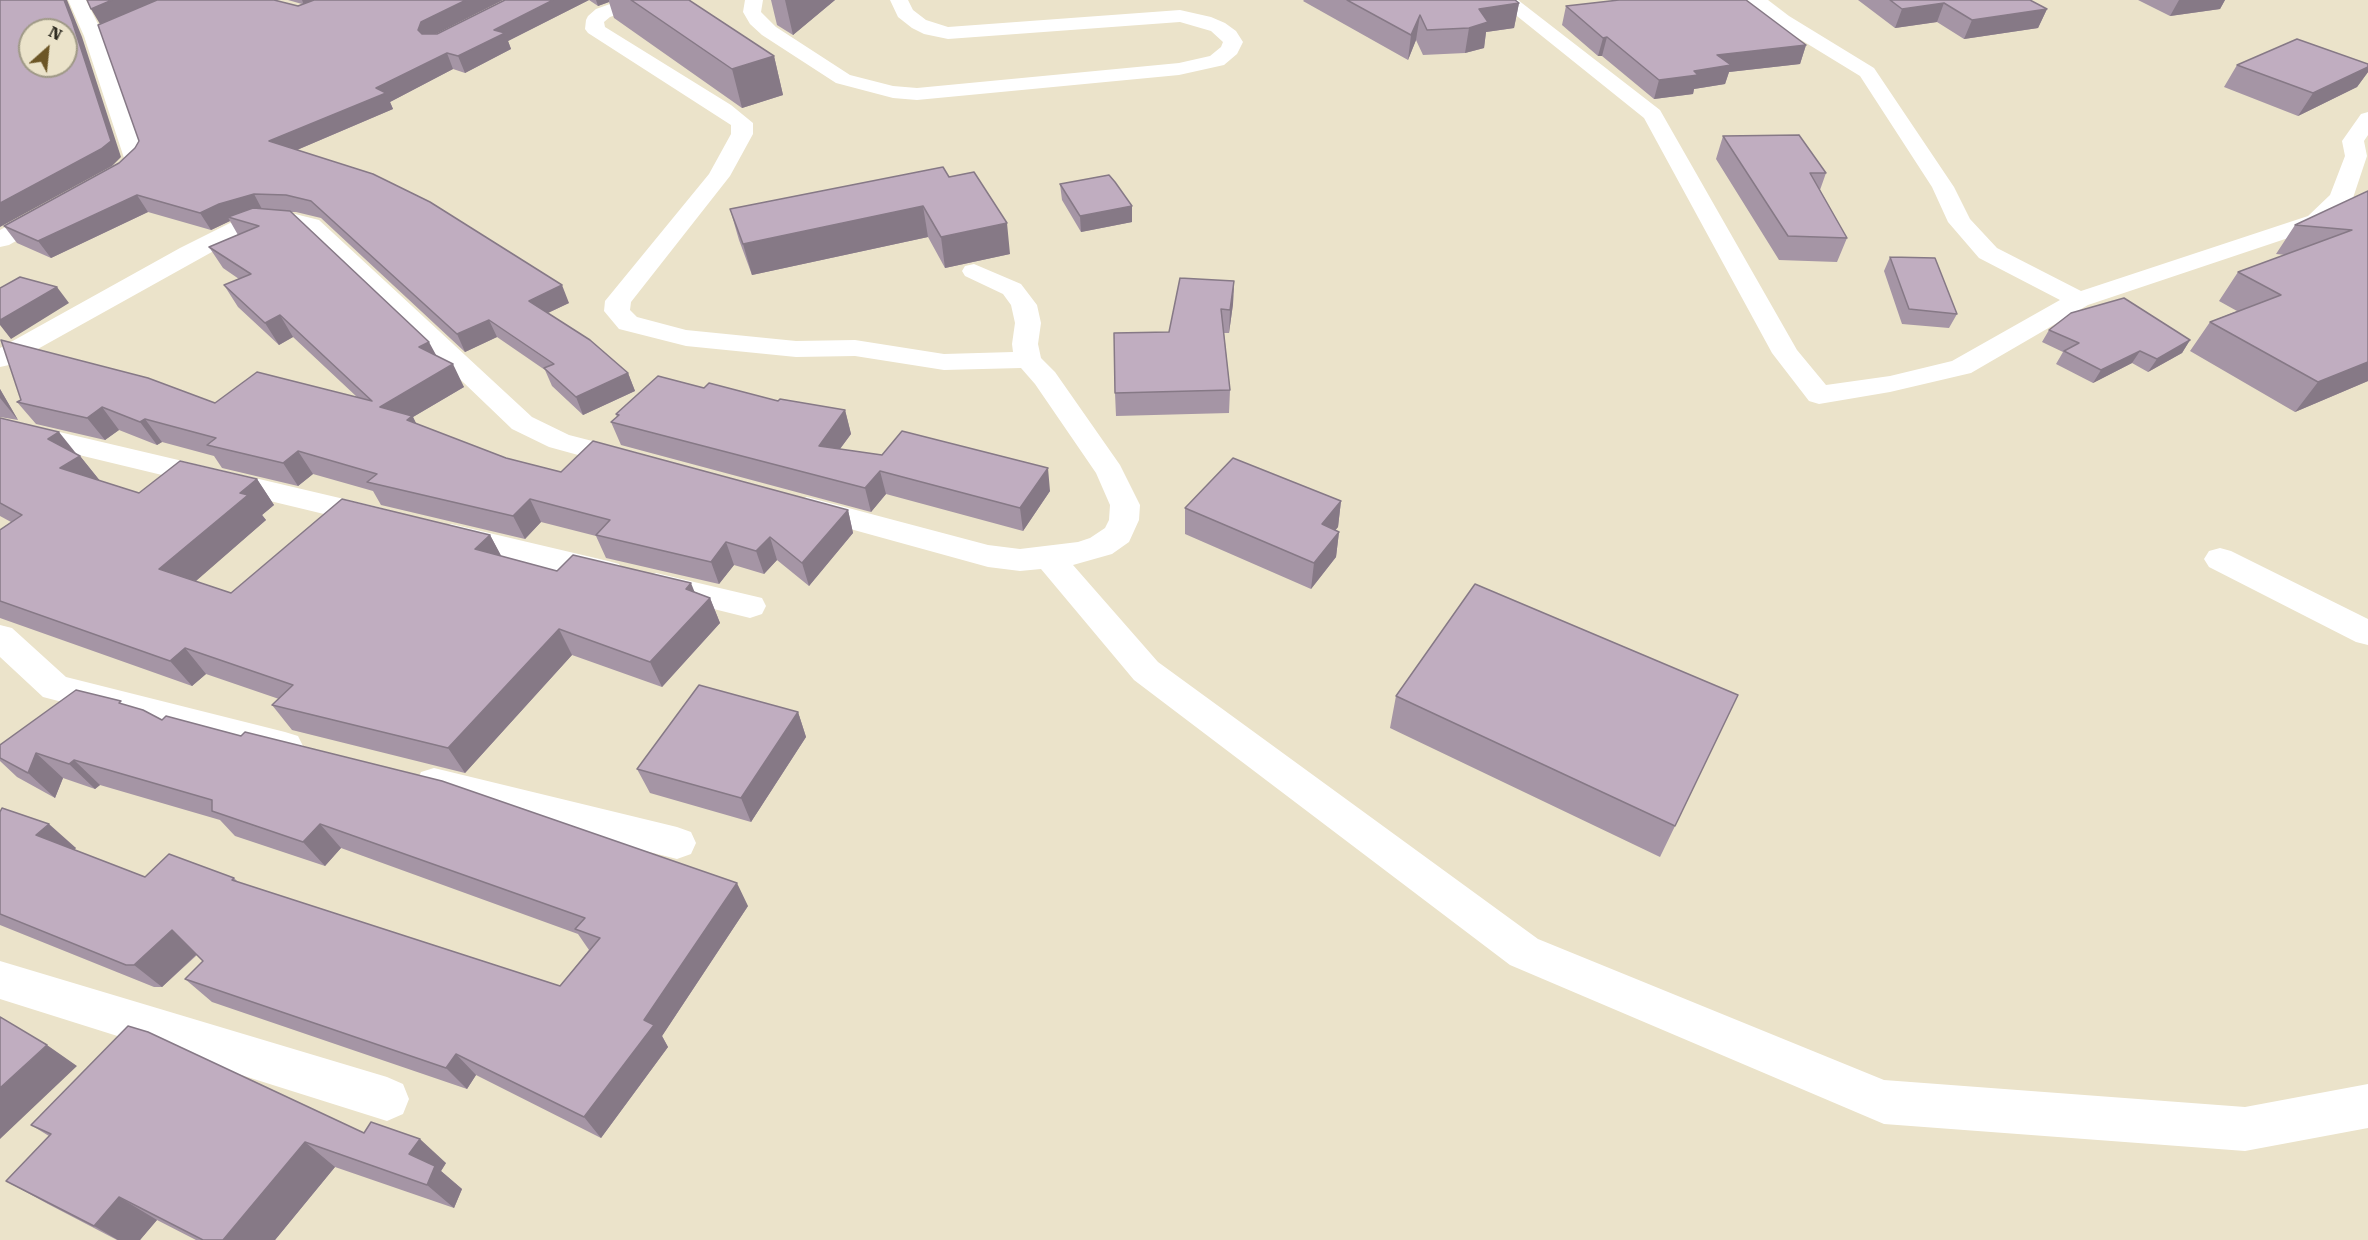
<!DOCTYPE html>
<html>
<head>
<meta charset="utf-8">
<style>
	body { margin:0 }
	#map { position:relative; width:2368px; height:1240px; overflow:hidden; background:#ebe3ca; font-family:"Roboto Serif",serif }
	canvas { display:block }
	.north { position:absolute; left:18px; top:18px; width:60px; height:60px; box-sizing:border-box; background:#ebe3ca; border:2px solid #9f9986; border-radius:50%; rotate:27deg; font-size:16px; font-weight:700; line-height:24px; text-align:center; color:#2d2a20 }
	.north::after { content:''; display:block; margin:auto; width:21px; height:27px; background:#6c5626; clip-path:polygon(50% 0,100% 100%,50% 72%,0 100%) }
</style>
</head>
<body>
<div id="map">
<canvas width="2368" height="1240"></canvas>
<div class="north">N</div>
</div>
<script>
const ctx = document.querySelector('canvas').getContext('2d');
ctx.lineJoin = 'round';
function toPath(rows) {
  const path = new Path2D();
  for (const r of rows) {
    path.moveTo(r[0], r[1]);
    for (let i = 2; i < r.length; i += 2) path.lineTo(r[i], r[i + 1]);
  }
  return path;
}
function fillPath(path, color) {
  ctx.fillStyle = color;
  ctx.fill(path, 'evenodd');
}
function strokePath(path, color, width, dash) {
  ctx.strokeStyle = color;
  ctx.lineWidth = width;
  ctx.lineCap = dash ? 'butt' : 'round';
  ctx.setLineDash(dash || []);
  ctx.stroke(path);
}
fillPath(toPath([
	[68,0,86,0,104,36,147,159,129,178,109,187,101,185,98,180,124,158,84,36,68,0],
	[621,0,647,0,645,4,610,17,604,22,605,27,731,105,753,123,753,134,730,176,631,302,630,310,637,317,686,330,796,341,855,340,944,354,1013,352,1012,344,1015,323,1011,305,1003,294,965,276,962,271,965,266,974,264,1021,284,1037,305,1041,323,1038,344,1041,358,1055,372,1120,465,1140,505,1139,520,1129,542,1112,554,1073,565,1158,662,1538,939,1884,1080,2245,1107,2368,1084,2368,1128,2245,1151,1884,1124,1510,965,1134,680,1041,569,1020,571,988,567,796,514,792,507,796,500,807,497,988,545,1020,549,1078,542,1090,538,1105,528,1109,520,1110,505,1096,473,1035,384,1021,368,944,370,855,356,796,357,686,346,619,329,604,311,605,301,709,174,731,134,731,125,588,33,585,29,586,20,588,16,596,9,621,0],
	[745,0,763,0,761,12,776,27,850,75,893,86,917,88,1179,63,1210,56,1221,47,1223,42,1211,31,1180,22,948,39,924,34,912,28,898,17,890,0,908,0,913,10,926,20,948,27,1180,10,1211,17,1225,23,1236,31,1243,42,1237,54,1224,65,1179,75,917,100,893,98,836,83,762,35,750,24,743,12,745,0],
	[1497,0,1518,0,1660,110,1797,350,1826,385,1890,376,1952,361,2060,300,1979,258,1948,222,1932,187,1860,76,1775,24,1747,0,1768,0,1789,16,1874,68,1954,187,1970,219,1997,248,2081,291,2308,216,2330,195,2345,156,2342,141,2361,114,2368,112,2368,135,2364,141,2367,156,2353,198,2324,226,2088,305,1971,373,1890,392,1819,404,1809,401,1772,353,1644,118,1497,0],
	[50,205,58,207,62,212,58,217,9,245,0,247,0,230,42,207,50,205],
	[264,213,295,214,319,220,532,417,569,435,639,453,644,460,639,467,629,469,549,447,512,429,318,243,303,230,295,228,265,227,246,233,9,365,0,367,0,348,180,248,230,223,264,213],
	[0,418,378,507,389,510,393,517,389,524,378,527,0,436,0,418],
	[451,524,608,561,619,564,624,572,619,580,608,583,440,543,436,535,440,527,451,524],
	[2220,548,2231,551,2368,619,2368,645,2356,642,2209,567,2204,559,2209,551,2220,548],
	[656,573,762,598,766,606,762,614,750,618,645,592,640,584,645,576,656,573],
	[0,625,12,628,66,677,285,732,298,736,303,746,298,756,285,760,43,697,0,657,0,625],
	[434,768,677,827,691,832,696,843,691,854,677,859,434,798,421,794,416,783,421,772,434,768],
	[0,961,387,1077,403,1084,409,1099,403,1114,387,1121,0,999,0,961]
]), '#fff');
fillPath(toPath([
	[288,0,503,0,435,34,437,34,505,0,689,0,774,56,783,95,742,108,614,18,609,2,598,6,589,0,508,41,511,49,465,73,453,69,390,102,393,109,297,150,569,303,548,313,628,373,635,391,583,415,552,386,545,370,497,337,465,352,321,218,296,212,291,212,436,356,464,387,413,417,416,424,506,458,561,472,848,510,853,533,809,586,777,560,764,574,734,565,719,584,606,558,596,536,541,522,525,539,381,505,373,491,313,474,298,486,222,468,214,456,162,442,157,445,119,430,105,440,36,424,17,402,215,403,357,397,293,337,279,345,238,307,224,285,239,279,223,268,209,247,238,235,230,221,211,230,148,212,51,258,17,243,4,226,119,163,135,148,139,141,100,24,298,6,302,4],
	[771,0,835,0,793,35,777,25],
	[1304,0,1515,0,1519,3,1514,28,1486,32,1484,48,1465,53,1423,55,1416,40,1408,60,1303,1],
	[1858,0,2030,0,2047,9,2038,28,1964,39,1937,22,1895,28],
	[2138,0,2225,0,2220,9,2170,16],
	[1566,6,1806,45,1800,64,1729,72,1725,84,1694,89,1693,94,1654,99,1602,56,1598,56,1562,25],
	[2368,64,2368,72,2357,87,2298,116,2224,87,2237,65],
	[1723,136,1826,173,1820,190,1847,238,1837,262,1779,260,1716,159],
	[949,177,1010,254,945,268,928,237,752,275,739,240,730,209],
	[1060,184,1132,206,1132,222,1081,232,1062,200],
	[2368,191,2368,381,2295,412,2190,351,2210,322,2237,311,2219,301,2238,272,2286,255,2276,254,2295,225],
	[1890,257,1957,314,1949,328,1902,324,1884,271],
	[1234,281,1233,304,1229,333,1224,333,1230,390,1229,413,1116,416,1115,393,1169,332],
	[2049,330,2190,340,2182,353,2148,372,2132,363,2093,383,2056,364,2063,352,2042,342],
	[704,388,778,401,845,410,851,434,840,449,882,455,1050,491,1023,531,886,494,871,512,621,445,611,422,617,417,616,414],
	[0,389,18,420,0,417],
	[0,418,80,456,100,481,139,493,257,479,274,505,262,515,266,520,195,581,231,593,490,535,501,556,557,571,695,592,710,598,720,623,662,687,572,655,465,773,292,730,272,705,279,699,206,674,192,686,0,618,0,530,11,522,0,516],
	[1341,501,1338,527,1335,530,1339,532,1336,557,1311,589,1185,534,1185,508],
	[1396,696,1675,826,1660,857,1390,728],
	[125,705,162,720,748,906,662,1036,668,1047,601,1138,476,1075,467,1089,212,1002,185,979,203,961,197,955,162,987,154,987,0,925,0,812,76,848,74,850,145,877,234,878,238,882,560,986,589,950,578,934,341,848,325,866,235,836,220,820,100,785,95,789,63,778,55,798,17,777,0,761,0,745],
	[798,712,806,737,751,822,650,793,637,769],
	[31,1125,364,1133,446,1163,441,1171,462,1189,454,1208,335,1167,275,1240,196,1240,157,1220,140,1240,117,1240,48,1204,6,1181,49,1136]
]), '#a595a5');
fillPath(toPath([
	[64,0,67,0,82,37,121,157,112,166,0,227,0,203],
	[112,0,158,0,100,24,91,9],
	[302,0,317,0,304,5],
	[466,0,503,0,428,38,424,45,418,30,421,22],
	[553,0,589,0,508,41,511,49,465,73,458,56,494,30],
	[596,0,609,0,609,2,598,6],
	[785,0,835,0,793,35],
	[2179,0,2225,0,2220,9,2170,16],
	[1519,3,1514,28,1486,32,1484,48,1465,53,1469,28,1479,9],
	[1944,3,1937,22,1895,28,1902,9],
	[2047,9,2038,28,1964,39,1972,20],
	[1420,15,1416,40,1408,60,1411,35],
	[1607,37,1602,56,1598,56,1603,38],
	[1806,45,1800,64,1729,72,1725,84,1694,89,1693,94,1654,99,1659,80,1694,71,1717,55],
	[447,53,453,69,390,102,393,109,278,158,269,141],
	[774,56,783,95,742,108,732,69],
	[2368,67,2368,72,2357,87,2298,116,2313,93],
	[254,194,263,211,228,217,230,221,211,230,200,213,219,204],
	[137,195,148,212,51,258,38,241],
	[923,206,928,237,752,275,743,244],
	[1132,206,1132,222,1081,232,1080,216],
	[1007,223,1010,254,945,268,941,237],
	[1234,281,1233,304,1229,333,1230,310],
	[562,285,569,303,537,318,529,301],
	[57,287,69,303,11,339,0,325,0,320],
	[280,315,293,337,279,345,265,323],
	[489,320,497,337,465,352,457,334],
	[2190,340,2182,353,2148,372,2157,359],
	[429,342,441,364,419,347],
	[2140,351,2132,363,2093,383,2101,370],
	[2368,362,2368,381,2295,412,2318,382],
	[453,364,464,387,413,417,424,439,380,407],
	[628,373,635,391,583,415,576,397],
	[0,389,18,420,0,398],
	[102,407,119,430,105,440,87,418],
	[845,410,851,434,825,469,819,446],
	[145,419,162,442,157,445,140,422],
	[59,432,79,457,80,456,101,482,60,468,48,439],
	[298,451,313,474,298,486,283,463],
	[1048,468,1050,491,1023,531,1020,508],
	[880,471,886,494,871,512,865,488],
	[257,479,274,505,262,515,266,520,180,595,159,569,240,493],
	[530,499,541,522,525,539,513,516],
	[1341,501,1338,527,1319,550,1322,524],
	[848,510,853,533,809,586,802,563],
	[1339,532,1336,557,1311,589,1314,563],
	[490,535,504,561,475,549],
	[770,537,777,560,764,574,756,551],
	[726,542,734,565,719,584,711,562],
	[691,583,701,608,710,598,720,623,662,687,650,662,686,589],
	[559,629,572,655,465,773,448,748],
	[185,648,206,674,192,686,170,661],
	[798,712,806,737,751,822,741,798],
	[36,753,63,778,55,798,28,773],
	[74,760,100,785,95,789,69,764],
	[49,824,76,848,64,859,36,835],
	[320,824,341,848,325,866,303,842],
	[737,883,748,906,662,1036,668,1047,601,1138,584,1117,644,1020],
	[172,930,198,953,162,987,134,965],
	[47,1045,77,1066,0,1139,0,1088],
	[456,1054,476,1075,467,1089,446,1068],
	[420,1139,446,1163,441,1171,462,1189,454,1208,427,1185,409,1154],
	[305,1142,335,1167,275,1240,223,1240],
	[119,1197,157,1220,140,1240,118,1240,94,1226]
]), '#867986');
const building = toPath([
	[0,0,64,0,72,21,111,141,101,149,0,203,0,0],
	[30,30,66,30,66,66,30,66,30,30],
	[87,0,112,0,91,9,87,0],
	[157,0,274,0,298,6,314,0,466,0,421,22,418,30,422,34,437,34,505,0,553,0,494,30,505,33,458,56,447,53,376,88,386,93,269,141,373,174,430,202,562,285,529,301,590,340,628,373,576,397,544,368,554,364,489,320,457,334,311,201,286,195,254,194,219,204,200,213,137,195,38,241,4,226,119,163,135,148,139,141,98,25,157,0],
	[631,0,689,0,774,56,732,69,631,0],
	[1347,0,1515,0,1519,3,1479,9,1488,22,1469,28,1427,30,1420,15,1411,35,1347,0],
	[1619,0,1746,0,1806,45,1717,55,1731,65,1694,71,1698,75,1659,80,1607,37,1603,38,1566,6,1619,0],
	[1890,0,2030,0,2047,9,1972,20,1944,3,1902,9,1890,0],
	[2297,39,2368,64,2368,67,2313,93,2237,65,2297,39],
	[1799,135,1826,173,1810,173,1847,238,1788,236,1723,136,1799,135],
	[943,167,949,177,974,172,1007,223,941,237,923,206,743,244,730,209,943,167],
	[1109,175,1115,182,1132,206,1080,216,1060,184,1109,175],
	[2368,191,2368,362,2318,382,2210,322,2281,295,2238,272,2352,230,2295,225,2368,191],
	[253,208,290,211,429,342,419,347,453,364,380,407,412,416,407,420,506,458,561,472,593,441,848,510,802,563,770,537,756,551,726,542,711,562,596,535,610,520,530,499,513,516,367,482,377,474,298,451,283,463,207,445,216,438,145,419,140,422,102,407,87,418,17,402,21,400,1,340,148,378,215,403,257,372,372,401,280,315,265,323,224,285,251,274,209,247,259,226,228,217,253,208],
	[1890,257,1935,258,1957,314,1909,309,1890,257],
	[20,277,57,287,0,320,0,288,20,277],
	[1180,278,1234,281,1230,310,1221,309,1230,390,1115,393,1114,333,1169,332,1180,278],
	[2124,298,2190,340,2157,359,2140,351,2101,370,2064,351,2079,343,2049,330,2071,313,2124,298],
	[658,376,704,388,709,383,778,401,780,399,845,410,819,446,882,455,902,431,1048,468,1020,508,880,471,865,488,611,422,619,415,616,414,658,376],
	[0,418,59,432,48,439,80,456,60,468,139,493,180,461,257,479,240,493,248,495,159,569,231,593,342,499,490,535,475,549,557,571,573,555,691,583,686,589,710,598,650,662,559,629,448,748,272,705,293,685,185,648,170,661,0,601,0,530,22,515,0,503,0,418],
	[1233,458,1341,501,1322,524,1339,532,1314,563,1185,508,1233,458],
	[1475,584,1738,695,1675,826,1396,696,1475,584],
	[699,685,798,712,741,798,637,769,699,685],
	[76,690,121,701,119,703,143,710,162,720,166,716,241,736,245,732,442,781,737,883,644,1020,654,1025,584,1117,456,1054,446,1068,185,979,203,961,172,930,134,965,126,965,0,914,0,812,2,808,49,824,36,835,145,877,169,854,234,878,232,880,560,986,600,938,575,929,585,918,320,824,303,842,212,811,212,800,74,760,69,764,36,753,28,773,0,758,0,745,76,690],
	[0,1017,47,1045,0,1088,0,1017],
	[128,1026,148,1032,364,1133,371,1122,420,1139,409,1154,435,1166,427,1185,305,1142,223,1240,203,1240,119,1197,94,1226,6,1181,51,1134,31,1125,128,1026]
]);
fillPath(building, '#c0adc0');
strokePath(building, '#867986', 1.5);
</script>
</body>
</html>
